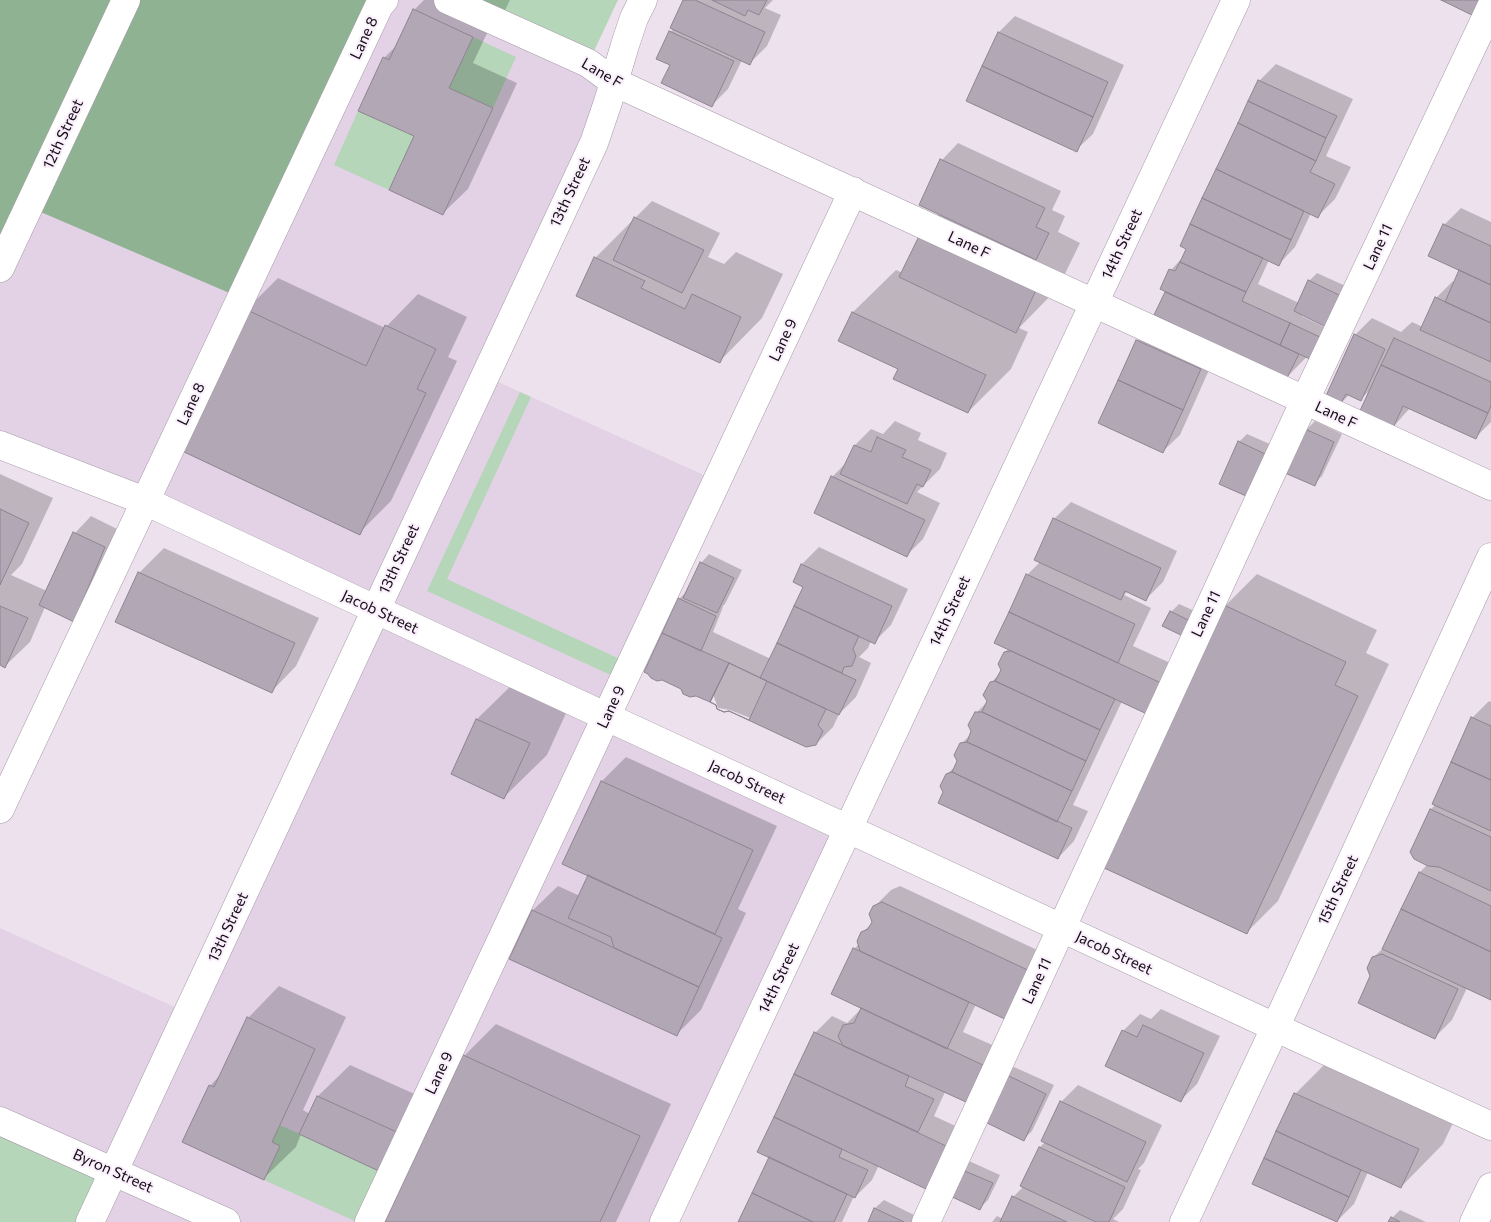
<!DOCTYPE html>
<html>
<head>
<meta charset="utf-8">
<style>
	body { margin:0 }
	canvas { display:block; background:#ede1ee }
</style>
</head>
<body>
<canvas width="1491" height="1222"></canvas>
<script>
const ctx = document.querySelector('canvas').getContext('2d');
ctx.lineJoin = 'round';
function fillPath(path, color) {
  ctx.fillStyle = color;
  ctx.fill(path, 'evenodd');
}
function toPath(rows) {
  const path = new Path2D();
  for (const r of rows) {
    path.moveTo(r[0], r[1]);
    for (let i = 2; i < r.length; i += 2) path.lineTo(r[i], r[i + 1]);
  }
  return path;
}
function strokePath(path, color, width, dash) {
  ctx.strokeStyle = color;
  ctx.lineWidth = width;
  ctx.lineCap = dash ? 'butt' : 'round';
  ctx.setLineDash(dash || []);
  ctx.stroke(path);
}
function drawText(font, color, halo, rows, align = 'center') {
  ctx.font = font + ' Commissioner,sans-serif';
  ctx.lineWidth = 4;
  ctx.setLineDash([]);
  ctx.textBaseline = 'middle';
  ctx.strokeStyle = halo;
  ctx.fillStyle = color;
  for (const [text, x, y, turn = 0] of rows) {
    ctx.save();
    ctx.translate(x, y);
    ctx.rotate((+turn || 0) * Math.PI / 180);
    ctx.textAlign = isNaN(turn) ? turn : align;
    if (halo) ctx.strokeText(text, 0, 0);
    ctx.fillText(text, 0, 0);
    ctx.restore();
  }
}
fillPath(toPath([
	[384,0,448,0,614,82,485,376,717,481,606,717,848,829,664,1222,0,1222,0,928,188,1013,376,610,0,445,0,268,29,207]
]), '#e3d2e6');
fillPath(toPath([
	[510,0,618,0,594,51,504,11],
	[473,37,516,57,493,108,449,88],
	[358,111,414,136,389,190,334,165],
	[520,392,531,397,447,579,622,660,615,677,427,591],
	[0,1121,114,1172,90,1222,0,1222],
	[280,1125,381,1172,357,1222,264,1180,279,1146,272,1142]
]), '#b5d6b8');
fillPath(toPath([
	[0,0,384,0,241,298,29,207,0,268],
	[448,0,510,0,499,23]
]), '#8fb392');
fillPath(toPath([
	[424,0,471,0,497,12,473,63,517,83,468,189,443,213,415,135,384,58,399,43,414,10],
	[684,0,773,0,765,8,781,15,767,46,750,63,742,60,728,89,711,106,671,65,670,32,674,28],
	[1015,16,1124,65,1093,134,1076,150,999,32],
	[1276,64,1353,99,1326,156,1351,167,1335,199,1318,216,1311,213,1295,247,1279,264,1269,260,1258,284,1299,303,1309,281,1317,273,1350,288,1336,318,1303,314,1302,316,1332,331,1287,377,1156,315,1167,291,1171,270,1183,257,1187,248,1182,245,1260,80],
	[958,143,1061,191,1052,210,1065,216,1058,232,1080,243,1058,288,1019,328,1028,332,1011,369,968,412,900,368,840,340,853,312,896,270,903,273,923,231,940,213,942,160],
	[652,201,720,233,708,257,724,264,736,252,783,274,762,318,720,361,595,258],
	[1461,208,1491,222,1491,422,1475,438,1410,408,1393,427,1372,388,1361,399,1350,394,1340,404,1355,335,1372,318,1401,332,1412,322,1423,327,1436,298,1453,281,1455,282,1461,270,1444,225],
	[278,278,385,328,418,294,467,317,448,357,457,361,391,501,359,533,246,310],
	[1154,324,1217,352,1180,435,1163,451,1137,341],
	[895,421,921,433,918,440,947,453,940,469,917,492,940,503,923,539,906,556,832,477,847,462,855,445,871,429,883,434],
	[1315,421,1342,434,1322,476,1314,484,1306,430],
	[1247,434,1272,445,1254,486,1239,442],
	[0,474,53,498,22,564,11,575,47,591,75,533,91,516,121,531,73,620,45,607,30,642,5,666,0,664],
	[1071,502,1177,551,1163,582,1146,599,1128,591,1124,595,1151,608,1133,646,1177,666,1163,695,1122,701,1073,805,1088,811,1074,841,1058,858,944,792,947,774,957,765,961,744,972,733,976,713,988,701,991,683,1001,672,1005,652,1009,648,1027,575,1041,561,1035,559,1054,519],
	[819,547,908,589,891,625,874,642,871,641,868,648,859,657,871,663,856,697,839,714,833,727,816,744,730,710,718,708,679,599,687,591,701,563,709,554,742,570,725,604,722,607,723,607,713,632,771,659,805,586,794,581,802,564],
	[164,548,319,618,296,666,272,691,139,573],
	[1257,574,1377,630,1366,653,1389,664,1278,901,1246,933,1225,606],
	[1179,604,1197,612,1191,626,1171,612],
	[520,677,572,700,547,755,504,797,452,773,477,719],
	[1489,701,1491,702,1491,999,1467,988,1452,1020,1435,1037,1372,976,1373,958,1385,946,1420,872,1428,864,1411,852,1431,809,1436,804,1472,718],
	[626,757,777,826,738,909,746,913,701,1010,676,1035,511,959,533,910,558,886,580,896,589,874,564,863,602,781],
	[900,886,1048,955,1026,1003,976,1004,963,1032,999,1048,982,1084,965,1101,945,1092,934,1116,962,1129,942,1170,925,1187,879,1165,872,1180,855,1197,854,1196,842,1222,740,1222,770,1157,759,1151,815,1033,832,1016,847,1023,862,1008,854,949,859,944,862,933,874,921,874,907,891,890],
	[279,986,346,1017,303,1110,310,1114,318,1096,350,1065,430,1101,412,1139,301,1134,296,1147,264,1178,210,1086,221,1074,248,1018],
	[1161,1009,1220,1036,1197,1084,1180,1101,1123,1031,1140,1014,1151,1019],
	[496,1024,671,1104,616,1222,387,1222,464,1056],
	[1338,1051,1461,1106,1443,1144,1401,1187,1368,1172,1354,1204,1337,1221,1254,1183,1295,1094],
	[1014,1067,1054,1085,1032,1131,1024,1139,1006,1075],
	[1078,1085,1162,1125,1144,1163,1138,1169,1141,1170,1123,1209,1113,1219,1119,1222,992,1222,997,1216,1003,1219,1013,1197,1024,1186,1022,1185,1040,1147,1046,1141,1061,1102],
	[969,1161,1000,1175,988,1200,980,1208,961,1169],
	[884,1200,916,1216,913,1222,869,1222,875,1208],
	[1400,1210,1426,1222,1390,1222,1392,1218]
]), '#0003');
const building = toPath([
	[683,0,695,0,765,32,750,65,670,28,683,0],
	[712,0,767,0,759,15,748,10,745,16,712,0],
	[1441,0,1484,0,1476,17,1441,0],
	[413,9,473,37,449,88,493,108,443,215,389,190,414,136,358,111,383,57,389,60,413,9],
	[669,31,734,61,712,107,661,83,670,65,656,59,669,31],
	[998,32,1108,82,1093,117,982,66,998,32],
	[982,66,1093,117,1077,152,966,101,982,66],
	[1258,80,1337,116,1326,138,1248,101,1258,80],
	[1248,101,1326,138,1316,161,1238,123,1248,101],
	[1238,123,1316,161,1310,172,1335,184,1318,218,1216,169,1238,123],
	[940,159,1045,208,1036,227,1049,233,1036,260,919,205,940,159],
	[1216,169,1304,211,1291,240,1202,198,1216,169],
	[1202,198,1291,240,1279,266,1190,224,1202,198],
	[634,217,704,250,682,293,613,260,634,217],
	[1190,224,1263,258,1246,292,1180,262,1186,249,1180,246,1190,224],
	[1443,224,1491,246,1491,285,1428,256,1443,224],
	[922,230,1038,286,1016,333,899,277,922,230],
	[594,257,645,281,641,288,685,309,692,294,741,317,720,363,576,296,594,257],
	[1180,262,1246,292,1242,301,1290,323,1280,345,1160,289,1169,269,1175,271,1180,262],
	[1459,270,1491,285,1491,323,1445,302,1459,270],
	[1308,280,1343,297,1328,328,1294,311,1308,280],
	[1165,292,1299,354,1287,378,1154,315,1165,292],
	[1435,297,1491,323,1491,362,1420,330,1435,297],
	[245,309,366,366,385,325,436,349,417,389,426,393,360,535,180,450,245,309],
	[852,312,986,375,968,413,893,379,898,369,838,341,852,312],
	[1290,323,1324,339,1314,361,1280,345,1290,323],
	[1354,334,1385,349,1361,401,1346,394,1340,405,1325,398,1354,334],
	[1394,338,1491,382,1491,406,1488,413,1381,365,1394,338],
	[1136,340,1201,369,1183,410,1118,380,1136,340],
	[1381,365,1488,413,1476,439,1403,406,1393,428,1359,413,1381,365],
	[1118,380,1183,410,1163,453,1098,423,1118,380],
	[1305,429,1334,442,1315,486,1285,473,1305,429],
	[877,437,906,450,902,457,931,470,923,487,917,484,907,504,840,474,854,445,871,452,877,437],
	[1238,441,1265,454,1246,496,1219,484,1238,441],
	[831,476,925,520,907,557,814,513,831,476],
	[0,509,29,523,0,585,0,509],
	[1053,518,1161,568,1146,601,1125,591,1121,600,1034,560,1053,518],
	[73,532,105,547,74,622,39,605,73,532],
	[700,562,734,578,717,613,683,598,700,562],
	[801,564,892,606,875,644,794,606,803,587,793,582,801,564],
	[138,572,295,643,272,693,115,622,138,572],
	[1026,574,1135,624,1118,663,1009,612,1026,574],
	[678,598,716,616,701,651,662,633,678,598],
	[1224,605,1346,662,1335,685,1358,696,1247,934,1102,867,1224,605],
	[0,606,28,618,5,668,0,665,0,606],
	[794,606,859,636,853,649,856,656,852,666,844,667,842,673,777,643,794,606],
	[1170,611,1190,621,1183,636,1162,626,1170,611],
	[1009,612,1161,683,1147,714,994,643,1009,612],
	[662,633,729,663,710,702,696,696,690,697,683,694,681,689,662,680,657,681,651,678,648,674,644,672,662,633],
	[777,643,856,680,839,715,760,678,777,643],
	[1011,651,1115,699,1100,730,995,681,1001,670,998,664,1004,652,1011,651],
	[729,663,826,709,818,725,823,731,816,745,806,747,729,711,724,712,717,709,716,705,710,702,729,663],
	[729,663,767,681,749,720,729,711,724,712,717,709,716,705,710,702,729,663],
	[995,681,1100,730,1086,761,982,712,987,701,983,695,990,682,995,681],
	[975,712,982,712,1086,761,1072,791,967,742,971,731,968,725,975,712],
	[1471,717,1491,726,1491,780,1451,762,1471,717],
	[476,719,530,743,504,799,451,774,476,719],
	[967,742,1072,791,1057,822,952,772,957,761,954,755,960,743,967,742],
	[1451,762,1491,780,1491,831,1432,804,1451,762],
	[952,772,1072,828,1058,859,938,803,943,792,940,786,946,774,952,772],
	[601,781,753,850,715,934,562,864,601,781],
	[1430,809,1491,837,1491,891,1439,867,1428,866,1414,859,1410,852,1430,809],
	[1419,872,1491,906,1491,952,1401,909,1419,872],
	[588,875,722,938,699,987,614,948,611,937,568,918,588,875],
	[882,902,1032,972,1009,1021,860,951,857,941,861,932,868,929,872,922,869,914,873,906,882,902],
	[1401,909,1491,952,1491,1000,1382,949,1401,909],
	[532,910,699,987,677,1036,509,959,532,910],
	[853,948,969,1002,947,1049,831,994,853,948],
	[1382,954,1458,989,1435,1039,1358,1003,1370,976,1367,968,1372,957,1382,954],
	[861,1008,983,1065,966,1102,843,1046,838,1036,843,1025,854,1023,861,1008],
	[247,1017,315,1049,272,1142,280,1146,264,1180,182,1142,209,1085,214,1087,247,1017],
	[1143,1025,1204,1053,1181,1102,1105,1066,1122,1030,1137,1037,1143,1025],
	[814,1032,909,1076,905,1086,934,1099,918,1132,794,1074,814,1032],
	[463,1055,640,1136,600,1222,385,1222,463,1055],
	[794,1074,946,1146,926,1189,774,1117,794,1074],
	[1005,1074,1046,1094,1024,1141,983,1121,1005,1074],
	[1294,1093,1419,1149,1401,1188,1276,1131,1294,1093],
	[317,1096,399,1133,381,1172,299,1134,317,1096],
	[1060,1101,1146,1142,1127,1182,1041,1141,1060,1101],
	[774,1117,842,1149,839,1157,868,1170,855,1198,757,1152,774,1117],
	[1276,1131,1361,1170,1349,1197,1264,1158,1276,1131],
	[1039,1147,1125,1187,1109,1222,1096,1222,1020,1186,1039,1147],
	[769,1157,847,1194,834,1222,813,1222,752,1193,769,1157],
	[1264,1158,1349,1197,1337,1222,1252,1184,1264,1158],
	[960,1169,993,1183,980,1210,948,1195,960,1169],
	[752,1193,813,1222,738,1222,752,1193],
	[1012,1196,1067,1222,1000,1222,1012,1196],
	[874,1208,904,1222,868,1222,874,1208],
	[1391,1217,1400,1222,1388,1222,1391,1217]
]);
fillPath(building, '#b2a7b4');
strokePath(building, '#8f8491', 1);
const minor = toPath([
	[448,0,588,63,614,82,1491,486],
	[0,268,126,0],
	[0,445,145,501,411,626,1307,1042,1491,1126],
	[0,809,379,6,384,0],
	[0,1121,226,1222],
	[90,1222,594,143,608,102,625,45,634,18,643,0],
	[369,1222,853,191],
	[664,1222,1236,0],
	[926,1222,1305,400,1491,7],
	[1184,1222,1275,1028,1491,557],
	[1474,1222,1491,1187]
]);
strokePath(minor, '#a69ba8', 29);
strokePath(minor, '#fff', 28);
drawText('15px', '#110d12', '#faeefc', [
	["Lane 8",364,38,-65],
	["Lane F",602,73,30],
	["12th Street",63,134,-65],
	["13th Street",570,192,-65],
	["14th Street",1122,244,-65],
	["Lane F",969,245,25],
	["Lane 11",1378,247,-65],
	["Lane 9",783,340,-65],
	["Lane 8",191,404,-65],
	["Lane F",1336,415,25],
	["13th Street",399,559,-65],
	["14th Street",950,611,-65],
	["Jacob Street",380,612,25],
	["Lane 11",1206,614,-65],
	["Lane 9",611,707,-65],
	["Jacob Street",747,782,25],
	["15th Street",1338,890,-65],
	["13th Street",228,927,-65],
	["Jacob Street",1114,953,25],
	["14th Street",779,978,-65],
	["Lane 11",1037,981,-65],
	["Lane 9",439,1073,-65],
	["Byron Street",113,1171,24]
]);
</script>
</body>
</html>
